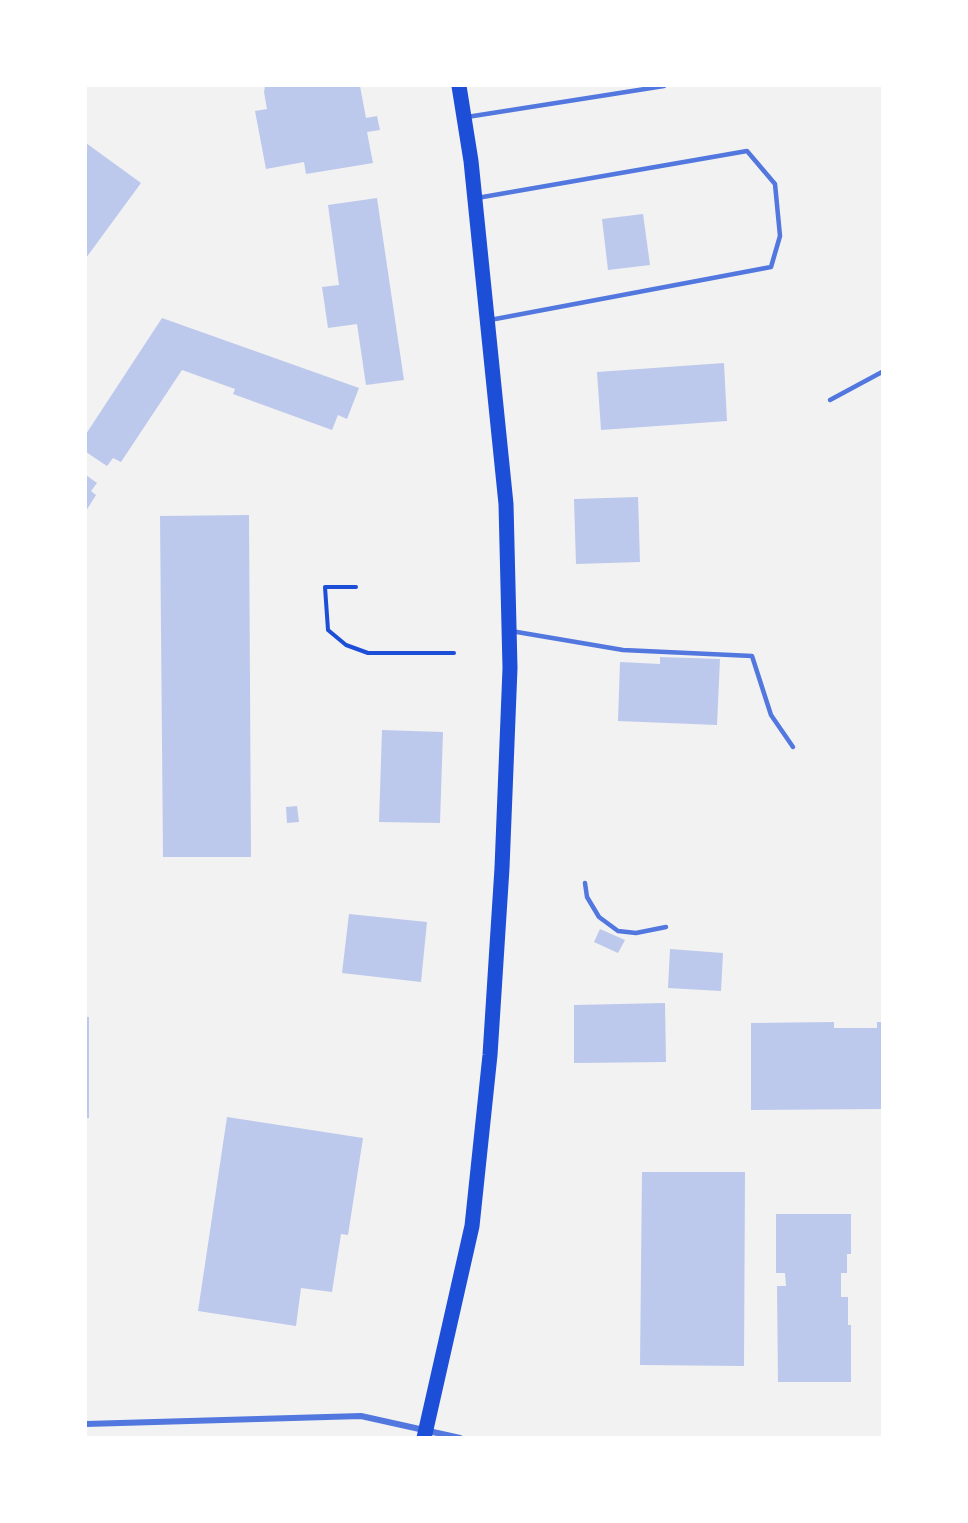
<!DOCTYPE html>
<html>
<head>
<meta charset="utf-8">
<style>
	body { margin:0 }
	#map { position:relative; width:968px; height:1523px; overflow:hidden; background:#f2f2f2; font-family:"DejaVu Sans",sans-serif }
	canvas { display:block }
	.frame { position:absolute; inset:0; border:87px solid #fff; pointer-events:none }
</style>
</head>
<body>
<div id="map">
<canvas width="968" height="1523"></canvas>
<div class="frame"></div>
</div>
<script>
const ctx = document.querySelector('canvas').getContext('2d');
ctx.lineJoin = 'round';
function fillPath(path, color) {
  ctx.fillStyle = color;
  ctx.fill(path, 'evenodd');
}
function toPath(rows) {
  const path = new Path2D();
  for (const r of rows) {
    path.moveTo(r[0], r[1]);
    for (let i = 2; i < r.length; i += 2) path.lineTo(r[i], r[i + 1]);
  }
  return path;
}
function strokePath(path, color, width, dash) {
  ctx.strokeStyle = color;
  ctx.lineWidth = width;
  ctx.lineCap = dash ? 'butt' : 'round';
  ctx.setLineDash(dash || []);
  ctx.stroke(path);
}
fillPath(toPath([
	[265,86,360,86,366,118,377,116,380,130,367,132,373,163,306,174,304,162,266,169,255,111,267,109,264,92],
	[86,143,141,183,86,258],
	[377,198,404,380,366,385,357,324,328,328,322,287,339,285,328,205],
	[643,214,650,265,608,270,602,219],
	[162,318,359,388,347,419,338,415,332,430,233,394,235,389,182,370,121,462,113,458,107,466,86,452,86,434],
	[724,363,727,421,601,430,597,372],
	[86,475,97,483,91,491,96,495,86,511],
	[638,497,640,562,576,564,574,499],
	[249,515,251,857,163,857,160,516],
	[660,657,720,659,717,725,618,721,620,662,660,664],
	[382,730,443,732,440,823,379,822],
	[297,806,299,822,287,823,286,807],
	[349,914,427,922,421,982,342,973],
	[600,929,625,940,618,953,594,942],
	[670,949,723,953,721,991,668,988],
	[665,1003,666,1062,574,1063,574,1005],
	[86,1017,89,1017,89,1118,86,1118],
	[834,1022,834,1028,877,1028,877,1022,882,1022,882,1109,751,1110,751,1023],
	[227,1117,363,1138,348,1235,341,1234,332,1292,301,1288,296,1326,198,1311],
	[642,1172,745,1172,744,1366,640,1365],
	[776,1214,851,1214,851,1254,847,1254,847,1273,841,1273,841,1297,848,1297,848,1325,851,1325,851,1382,778,1382,777,1286,786,1286,785,1273,776,1273]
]), '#bdc9ec');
strokePath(toPath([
	[356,587,325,587,328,630,346,645,368,653,454,653]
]), '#1d4ed8', 4);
strokePath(toPath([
	[467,117,664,86],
	[477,198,747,151,775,184,780,236,771,267,490,320],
	[830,400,882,372],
	[511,631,623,650,752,656,771,715,793,747],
	[585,883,587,897,599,917,618,931,636,933,666,927]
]), '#5277de', 4.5);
strokePath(toPath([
	[86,1424,361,1416,460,1438]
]), '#5277de', 6);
strokePath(toPath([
	[424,1438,472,1226,490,1055,502,868,510,668,506,504,471,161,459,86]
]), '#1d4ed8', 15);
</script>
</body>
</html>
